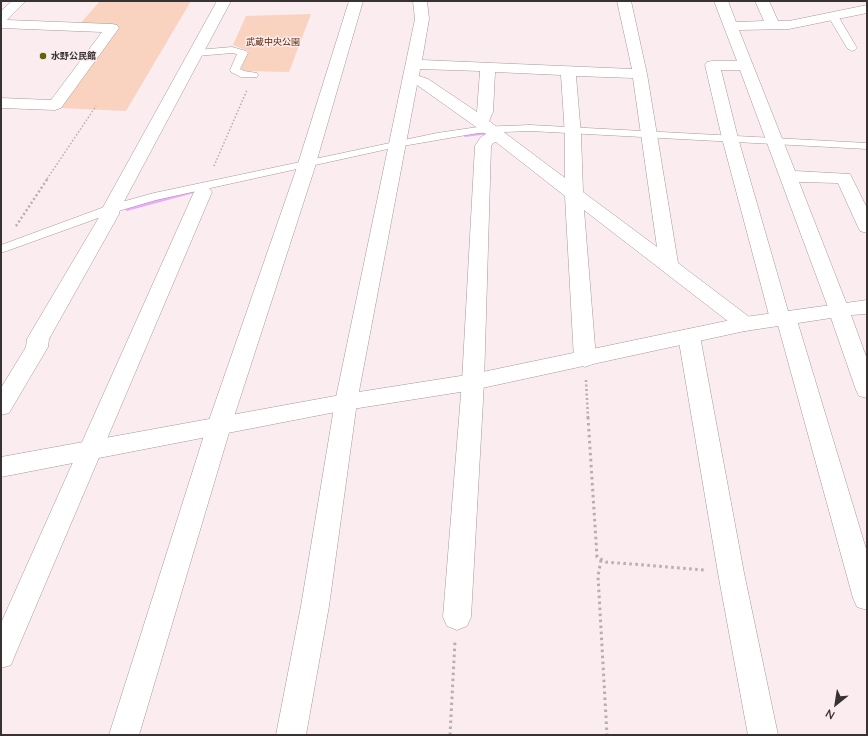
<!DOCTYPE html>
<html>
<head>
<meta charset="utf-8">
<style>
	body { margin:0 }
	#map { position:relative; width:868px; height:736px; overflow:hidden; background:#faecef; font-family:Lato,sans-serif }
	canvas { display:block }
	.frame { position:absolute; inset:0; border:2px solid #383233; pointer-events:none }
	.north { position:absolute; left:816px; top:684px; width:40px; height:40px; -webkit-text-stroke:3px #faecef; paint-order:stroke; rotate:210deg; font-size:11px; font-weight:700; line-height:16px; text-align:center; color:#383233 }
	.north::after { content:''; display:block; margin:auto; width:14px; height:18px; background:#383233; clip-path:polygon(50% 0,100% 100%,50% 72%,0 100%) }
</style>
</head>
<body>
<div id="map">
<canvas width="868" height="736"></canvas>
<div class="frame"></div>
<div class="north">N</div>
</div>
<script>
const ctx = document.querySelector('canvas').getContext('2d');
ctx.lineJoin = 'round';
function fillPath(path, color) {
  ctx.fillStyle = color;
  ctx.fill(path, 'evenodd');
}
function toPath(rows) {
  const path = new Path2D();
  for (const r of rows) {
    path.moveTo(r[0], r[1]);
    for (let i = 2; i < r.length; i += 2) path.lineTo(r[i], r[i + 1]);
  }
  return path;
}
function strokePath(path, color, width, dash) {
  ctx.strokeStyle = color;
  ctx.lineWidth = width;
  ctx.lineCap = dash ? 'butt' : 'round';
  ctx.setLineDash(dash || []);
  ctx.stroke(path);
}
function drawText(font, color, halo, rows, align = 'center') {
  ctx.font = font + ' Lato,"Noto Sans JP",sans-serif';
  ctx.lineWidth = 3;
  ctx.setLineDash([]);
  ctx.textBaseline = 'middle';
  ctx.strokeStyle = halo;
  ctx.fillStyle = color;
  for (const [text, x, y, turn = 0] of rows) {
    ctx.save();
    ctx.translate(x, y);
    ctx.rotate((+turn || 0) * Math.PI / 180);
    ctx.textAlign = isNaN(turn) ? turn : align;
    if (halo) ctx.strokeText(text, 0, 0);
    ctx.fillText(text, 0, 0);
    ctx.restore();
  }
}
fillPath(toPath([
	[100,1,191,1,126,111,60,108,118,26,79,25],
	[311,14,289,72,245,71,241,69,248,51,233,45,246,16]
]), '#f9d3c0');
fillPath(toPath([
	[495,130,497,131,497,133,465,137,462,135,465,133,495,130],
	[203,187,206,189,205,190,127,211,124,209,125,208,203,187]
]), '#ebabfd');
const service = toPath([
	[833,13,838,16,857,48,855,50,852,51,847,48,828,16,833,13],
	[232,47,246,51,248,53,240,69,244,71,257,73,258,75,257,77,241,77,231,72,230,70,237,54,232,53,197,56,192,53,197,50,232,47],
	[530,125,867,143,867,149,530,131,478,133,397,147,156,200,115,212,1,253,1,245,107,206,154,193,437,133,478,127,530,125]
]);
const minor = toPath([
	[12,1,26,1,7,20,112,24,117,25,119,28,61,108,55,110,1,108,1,98,51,100,102,32,1,28,1,11,12,1],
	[217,1,231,1,120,209,119,214,49,339,48,347,9,413,1,415,1,388,26,347,27,339,101,214,102,209,217,1],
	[349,1,363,1,314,170,231,426,139,735,109,735,207,426,296,170,349,1],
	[413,1,427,1,429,19,422,60,632,69,617,1,631,1,647,74,678,263,752,319,755,324,752,329,745,331,738,329,584,210,596,359,593,364,585,367,577,364,574,359,565,196,496,142,493,143,491,146,484,382,471,617,467,626,457,630,447,626,443,617,462,382,475,146,481,137,486,134,417,85,357,402,329,606,306,735,276,735,301,606,335,402,415,19,413,1],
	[420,69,480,71,477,112,428,79,419,76,420,69],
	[495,72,561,75,565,135,565,178,489,121,493,112,495,72],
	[576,76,633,78,657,247,583,192,581,135,576,76],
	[714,1,728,1,736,22,764,21,755,1,769,1,778,21,789,21,867,5,867,13,789,29,739,30,795,171,850,174,867,208,867,233,860,231,858,227,838,183,799,182,849,310,846,315,839,317,832,315,829,310,740,70,721,70,738,138,788,311,793,312,796,317,867,552,867,610,857,607,853,598,778,325,773,324,770,319,722,138,705,65,707,62,712,61,737,61,714,1],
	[203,187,209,188,212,192,15,655,11,665,1,668,1,623,194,192,197,188,203,187],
	[689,329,697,331,700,336,744,573,778,735,748,735,718,573,678,336,681,331,689,329]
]);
const tertiary = toPath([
	[867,300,867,314,851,315,867,359,867,398,859,396,856,390,831,318,745,331,473,390,346,410,1,477,1,457,346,394,473,374,745,317,867,300]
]);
strokePath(service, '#a5989b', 1);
strokePath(minor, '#a5989b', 1);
strokePath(tertiary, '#a5989b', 1);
strokePath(toPath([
	[214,166,247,90],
	[47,179,96,106]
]), '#b8adaf', 1.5, [1.5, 2]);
strokePath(toPath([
	[16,226,48,178],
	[586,380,588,418]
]), '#b8adaf', 2.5, [2, 2.5]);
strokePath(toPath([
	[588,417,597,557,606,562,705,570],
	[601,560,598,576,607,735],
	[450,735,455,641]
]), '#b8adaf', 3, [2.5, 3.5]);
fillPath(service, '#fff');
fillPath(minor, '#fff');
fillPath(tertiary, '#fff');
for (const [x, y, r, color] of [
	[43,56,4,"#5f6503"]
]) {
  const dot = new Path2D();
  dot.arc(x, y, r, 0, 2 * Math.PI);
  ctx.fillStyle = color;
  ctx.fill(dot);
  strokePath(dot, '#faecef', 1.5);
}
drawText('9px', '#5f2500', '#faecef', [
	["武蔵中央公園",273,42]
]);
drawText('bold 9px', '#383233', '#faecef', [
	["水野公民館",51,56]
], 'left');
</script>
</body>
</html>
